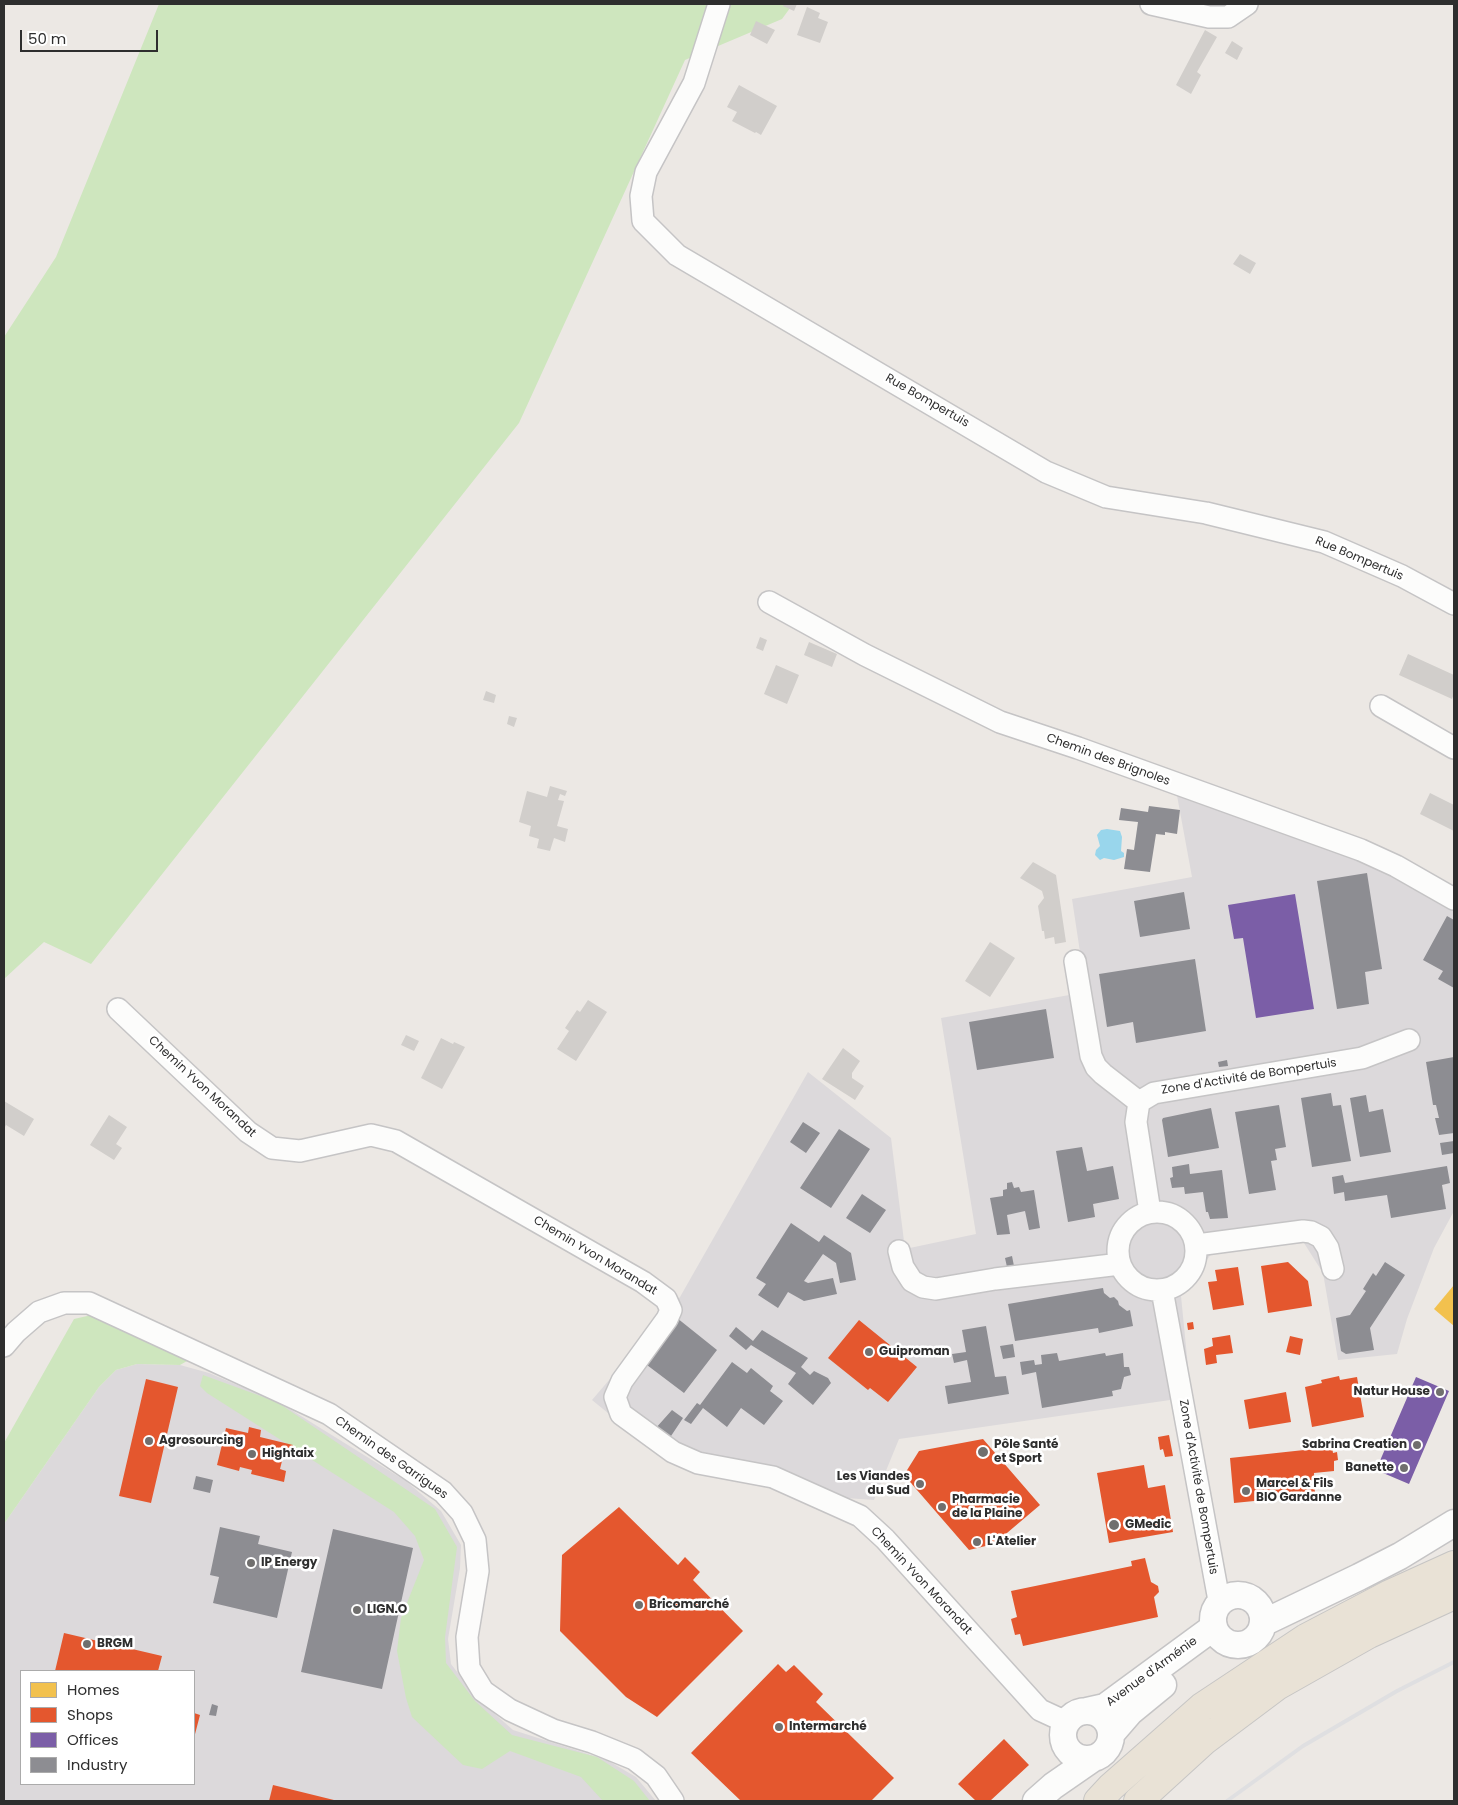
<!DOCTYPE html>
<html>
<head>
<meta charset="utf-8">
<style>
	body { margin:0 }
	#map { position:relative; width:1458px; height:1805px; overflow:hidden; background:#ece8e4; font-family:Poppins,sans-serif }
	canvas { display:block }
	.frame { position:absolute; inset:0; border:5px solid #2e2e2e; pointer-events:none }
	.legend { position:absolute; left:20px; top:1670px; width:175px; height:115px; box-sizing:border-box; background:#fff; border:1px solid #ababab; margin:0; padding:6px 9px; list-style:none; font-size:15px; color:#2e2e2e }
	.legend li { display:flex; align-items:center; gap:10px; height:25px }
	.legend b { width:25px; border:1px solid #ababab }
	.scale { position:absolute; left:20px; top:30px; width:138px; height:22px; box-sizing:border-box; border:2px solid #2e2e2e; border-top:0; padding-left:6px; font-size:15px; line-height:18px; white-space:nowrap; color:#2e2e2e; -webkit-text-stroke:4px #fff; paint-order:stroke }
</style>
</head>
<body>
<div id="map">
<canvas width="1458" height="1805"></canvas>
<div class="frame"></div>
<ul class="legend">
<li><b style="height:14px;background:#f2c14e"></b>Homes</li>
<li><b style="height:14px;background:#e4572e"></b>Shops</li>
<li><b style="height:14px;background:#7b5ea7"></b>Offices</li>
<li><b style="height:14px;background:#8d8d92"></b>Industry</li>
</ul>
<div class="scale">50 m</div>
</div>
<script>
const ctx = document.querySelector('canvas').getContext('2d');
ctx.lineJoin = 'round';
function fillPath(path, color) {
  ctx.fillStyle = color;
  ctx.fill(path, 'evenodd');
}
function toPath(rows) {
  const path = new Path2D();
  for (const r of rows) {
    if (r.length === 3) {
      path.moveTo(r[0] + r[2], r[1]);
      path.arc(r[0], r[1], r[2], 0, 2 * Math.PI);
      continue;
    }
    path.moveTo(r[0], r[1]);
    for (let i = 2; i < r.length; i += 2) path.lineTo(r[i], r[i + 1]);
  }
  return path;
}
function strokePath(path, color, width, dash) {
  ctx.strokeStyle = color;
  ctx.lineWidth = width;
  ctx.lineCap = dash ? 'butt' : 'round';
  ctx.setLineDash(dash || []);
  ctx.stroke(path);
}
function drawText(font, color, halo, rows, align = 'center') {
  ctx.font = font + ' Poppins,sans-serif';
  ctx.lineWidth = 5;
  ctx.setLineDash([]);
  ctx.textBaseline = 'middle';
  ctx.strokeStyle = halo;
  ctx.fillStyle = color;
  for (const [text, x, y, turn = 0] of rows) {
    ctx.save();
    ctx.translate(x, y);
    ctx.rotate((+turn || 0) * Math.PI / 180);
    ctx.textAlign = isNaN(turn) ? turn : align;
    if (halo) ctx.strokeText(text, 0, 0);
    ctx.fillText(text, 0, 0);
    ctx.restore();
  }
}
fillPath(toPath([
	[1176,790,1367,858,1454,906,1454,1211,1434,1248,1407,1319,1397,1354,1338,1360,1323,1273,1304,1243,1214,1250,1181,1296,1191,1397,899,1439,874,1500,832,1497,652,1449,592,1400,680,1297,808,1072,891,1138,905,1249,976,1234,941,1018,1086,992,1072,899,1192,877],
	[137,1364,180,1365,209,1373,280,1403,406,1481,441,1511,461,1545,460,1568,448,1639,451,1664,477,1698,513,1730,607,1760,636,1777,656,1801,4,1801,4,1524,99,1387,116,1370],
	[21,1671,194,1671,194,1784,21,1784]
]), '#dcd9db');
fillPath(toPath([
	[159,4,793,4,782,19,685,60,519,423,91,964,44,942,4,979,4,337,56,257],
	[96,1314,187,1361,180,1365,137,1364,116,1370,99,1387,4,1524,4,1443,74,1319],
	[203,1375,277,1402,435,1509,457,1547,445,1637,446,1663,475,1701,512,1735,597,1757,634,1781,650,1801,603,1801,581,1777,510,1751,482,1769,463,1765,412,1717,406,1698,397,1651,401,1618,424,1560,415,1536,394,1512,207,1393,200,1386]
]), '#cee6be');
fillPath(toPath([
	[1107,829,1120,831,1122,837,1121,851,1124,853,1124,857,1114,860,1104,858,1100,860,1095,855,1096,850,1100,846,1097,835,1101,830]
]), '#99d6ec');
fillPath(toPath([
	[1454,1285,1454,1326,1434,1309]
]), '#f2c14e');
fillPath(toPath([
	[1288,1262,1308,1281,1312,1306,1268,1313,1261,1266],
	[1238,1267,1244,1305,1213,1310,1208,1282,1217,1281,1215,1270],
	[859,1320,917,1367,888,1402,870,1388,868,1390,828,1358],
	[1193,1322,1194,1329,1188,1330,1187,1323],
	[1230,1335,1233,1353,1216,1355,1217,1363,1206,1365,1204,1349,1213,1346,1212,1338],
	[1290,1336,1303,1339,1300,1355,1286,1352],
	[1339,1376,1340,1380,1357,1377,1364,1417,1312,1427,1305,1387,1322,1383,1321,1380],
	[146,1379,178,1387,151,1503,119,1496],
	[1286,1392,1291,1422,1249,1429,1244,1400],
	[249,1427,261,1430,260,1437,293,1445,290,1455,284,1453,280,1469,286,1471,284,1482,251,1474,252,1470,240,1467,239,1471,217,1465,226,1428,248,1433],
	[1169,1435,1173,1456,1165,1457,1163,1449,1160,1450,1158,1437],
	[983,1439,1040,1505,994,1544,969,1550,904,1475,919,1451],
	[1332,1447,1333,1453,1337,1452,1338,1460,1334,1461,1334,1471,1314,1473,1315,1495,1234,1503,1230,1458],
	[1144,1465,1148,1488,1165,1485,1173,1532,1109,1543,1097,1473],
	[619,1507,678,1565,685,1557,700,1572,693,1580,743,1631,657,1717,626,1697,560,1631,562,1555],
	[1145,1558,1151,1582,1158,1586,1159,1592,1154,1597,1158,1617,1023,1646,1020,1634,1015,1635,1011,1619,1017,1617,1011,1591,1132,1566,1131,1561],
	[64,1633,162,1656,158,1671,55,1671],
	[778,1664,786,1672,794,1665,823,1694,816,1702,894,1778,871,1801,741,1801,691,1753],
	[194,1713,200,1715,194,1738],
	[1004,1739,1029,1765,990,1801,976,1801,958,1784],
	[273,1785,338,1801,269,1801]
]), '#e4572e');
fillPath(toPath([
	[1295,894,1314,1009,1256,1018,1243,938,1234,939,1228,905],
	[1416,1377,1449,1391,1409,1484,1376,1470]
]), '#7b5ea7');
fillPath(toPath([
	[1149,806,1180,810,1177,834,1165,832,1165,835,1156,834,1150,872,1124,869,1127,849,1134,850,1138,822,1119,820,1121,808,1148,812],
	[1367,873,1382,969,1365,972,1369,1004,1337,1009,1317,881],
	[1184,892,1190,929,1140,937,1134,901],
	[1447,916,1454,920,1454,988,1438,979,1443,971,1423,960],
	[1195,959,1206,1031,1136,1043,1133,1022,1107,1027,1099,974],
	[1046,1009,1054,1058,977,1070,969,1022],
	[1454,1057,1454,1133,1439,1135,1435,1118,1439,1118,1436,1105,1433,1105,1426,1062],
	[1227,1060,1228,1066,1219,1067,1218,1062],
	[1331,1093,1333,1106,1341,1105,1351,1161,1312,1167,1301,1098],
	[1366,1095,1369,1112,1383,1109,1391,1152,1360,1157,1350,1098],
	[1279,1105,1286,1147,1275,1149,1277,1160,1271,1161,1276,1190,1249,1194,1235,1112],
	[1211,1108,1219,1148,1168,1157,1162,1120,1163,1118],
	[803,1122,820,1133,806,1153,790,1142],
	[839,1129,870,1149,831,1208,800,1188],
	[1454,1141,1454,1153,1442,1155,1440,1143],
	[1082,1147,1087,1171,1113,1166,1119,1199,1093,1204,1095,1217,1068,1222,1056,1151],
	[1189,1164,1190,1174,1222,1170,1228,1218,1210,1219,1208,1212,1206,1212,1203,1192,1185,1194,1184,1187,1172,1188,1170,1178,1173,1177,1172,1167],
	[1447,1166,1450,1183,1442,1185,1446,1209,1391,1218,1387,1195,1345,1201,1344,1192,1334,1194,1332,1177,1343,1175,1345,1183],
	[1012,1182,1014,1188,1019,1187,1021,1192,1034,1190,1040,1228,1029,1230,1025,1211,1007,1215,1010,1234,997,1235,990,1198,1003,1196,1003,1190,1007,1189,1007,1183],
	[862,1194,886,1210,870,1233,846,1218],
	[791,1223,819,1242,824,1235,851,1253,856,1280,840,1283,836,1263,823,1254,804,1281,808,1283,833,1278,837,1294,804,1301,788,1292,778,1308,758,1295,766,1284,756,1278],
	[1012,1256,1014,1266,1007,1267,1005,1258],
	[1385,1262,1405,1275,1370,1328,1374,1350,1346,1354,1341,1351,1336,1318,1350,1315,1366,1291,1363,1289,1373,1273,1376,1276],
	[1103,1288,1104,1293,1110,1298,1114,1297,1118,1301,1119,1305,1127,1311,1130,1310,1133,1326,1099,1333,1098,1328,1015,1341,1008,1304],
	[677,1318,717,1350,684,1393,643,1362],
	[986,1326,995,1377,1006,1376,1009,1394,948,1404,945,1386,971,1382,967,1360,954,1363,952,1354,966,1352,962,1330],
	[736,1327,753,1341,762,1330,808,1358,801,1367,810,1375,814,1371,828,1378,831,1383,813,1405,788,1384,796,1373,751,1345,746,1350,729,1336],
	[1013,1344,1015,1357,1003,1359,1000,1346],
	[1057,1353,1059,1361,1105,1353,1106,1356,1123,1353,1124,1367,1129,1367,1131,1375,1124,1377,1121,1389,1112,1391,1113,1396,1042,1408,1036,1372,1022,1375,1020,1362,1034,1360,1035,1365,1042,1364,1041,1355],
	[732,1362,747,1373,751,1368,773,1386,770,1391,783,1401,764,1425,741,1408,727,1427,703,1408,691,1424,684,1420,697,1403,700,1405],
	[672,1410,683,1418,669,1439,655,1429],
	[196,1476,213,1480,210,1493,193,1489],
	[220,1527,260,1536,258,1544,292,1552,277,1618,213,1603,219,1577,210,1575],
	[333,1529,413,1548,382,1689,301,1672],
	[212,1704,218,1706,216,1716,209,1715]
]), '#8d8d92');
fillPath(toPath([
	[784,4,797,4,794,11,783,6],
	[807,7,820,13,818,18,828,22,820,43,797,35],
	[756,21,775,30,767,44,750,35],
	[1205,30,1217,37,1197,72,1201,75,1191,94,1176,85],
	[1232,41,1243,48,1237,60,1225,53],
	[739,85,777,106,761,135,756,132,755,133,732,121,737,112,727,107],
	[1240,254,1256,263,1250,274,1233,264],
	[760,637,767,640,763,651,756,648],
	[809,642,837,654,832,667,804,655],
	[1408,654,1454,675,1454,694,1452,699,1399,675],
	[776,665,799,675,787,704,764,694],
	[486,691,496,695,494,703,483,700],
	[509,716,517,718,514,727,507,724],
	[550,786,567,791,565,796,560,794,558,800,564,801,557,826,568,829,565,842,554,838,550,851,537,848,539,839,529,836,531,826,519,822,527,791,547,797],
	[1430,793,1454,805,1454,831,1420,814],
	[1033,862,1056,875,1066,942,1055,944,1054,937,1045,939,1044,931,1042,931,1038,906,1044,898,1042,891,1020,878],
	[990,942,1015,958,990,997,965,981],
	[588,1000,607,1012,576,1061,557,1049,569,1031,565,1028,577,1010,580,1012],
	[406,1035,419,1041,414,1051,401,1045],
	[441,1038,453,1044,454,1042,465,1047,442,1089,421,1078],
	[843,1048,860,1061,852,1073,852,1078,864,1086,855,1100,822,1079],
	[4,1101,34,1119,24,1136,6,1125,4,1129],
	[109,1115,127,1127,116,1144,122,1148,114,1160,90,1145]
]), '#d1cecb');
const minor = toPath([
	[719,4,694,83,646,172,641,196,643,221,677,255,1046,472,1106,497,1206,513,1324,542,1402,576,1454,604],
	[1151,4,1209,17,1228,17,1247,4],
	[769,602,865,655,1000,722,1078,748,1361,850,1396,866,1454,899],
	[1381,706,1454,748],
	[1075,961,1091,1056,1096,1067,1103,1074,1139,1102],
	[118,1009,248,1132,272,1148,300,1151,371,1135,396,1141,643,1282,666,1299,671,1310,667,1319,622,1381,615,1397,621,1414,673,1452,698,1463,773,1477,860,1516,885,1539,1040,1710,1066,1722],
	[1157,1251,39],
	[1150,1212,1136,1122,1139,1102,1154,1093,1362,1058,1409,1040],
	[1197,1245,1303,1231,1311,1232,1321,1237,1328,1248,1333,1269],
	[899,1251,903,1267,912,1281,923,1287,936,1289,995,1279,1120,1264],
	[1162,1290,1218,1595],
	[4,1346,16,1332,39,1312,64,1303,89,1303,329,1414,443,1492,462,1513,475,1540,478,1571,467,1637,469,1668,483,1691,510,1710,553,1730,592,1742,634,1759,656,1776,673,1801]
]);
const tertiary = toPath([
	[1238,1620,25],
	[1263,1623,1359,1577,1400,1556,1454,1523],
	[1087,1735,24],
	[1087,1711,1105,1707,1214,1627],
	[1111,1734,1130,1712,1163,1685],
	[1036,1801,1053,1786,1092,1759]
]);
const trunk = toPath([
	[1098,1801,1111,1787,1202,1707,1306,1638,1390,1594,1454,1565],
	[1138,1801,1205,1740,1277,1686,1369,1634,1454,1595]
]);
strokePath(minor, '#c5c4c5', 24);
strokePath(tertiary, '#c5c4c5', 29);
strokePath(trunk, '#c6c5c4', 30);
strokePath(minor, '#fcfcfb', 21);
strokePath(tertiary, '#fcfcfb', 26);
strokePath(trunk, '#e9e2d6', 28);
strokePath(toPath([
	[1227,1801,1303,1746,1397,1691,1454,1662]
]), '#dfdfe1', 4);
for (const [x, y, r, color] of [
	[869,1352,5,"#706f6e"],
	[1440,1392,5,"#706f6e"],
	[149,1441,5,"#706f6e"],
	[1417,1445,5,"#706f6e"],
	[983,1452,6,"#706f6e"],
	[252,1454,5,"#706f6e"],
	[1404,1468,5,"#706f6e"],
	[920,1484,5,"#706f6e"],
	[1246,1491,5,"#706f6e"],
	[942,1507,5,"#706f6e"],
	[1114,1525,6,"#706f6e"],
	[977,1542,5,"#706f6e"],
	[251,1563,5,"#706f6e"],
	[639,1605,5,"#706f6e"],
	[357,1610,5,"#706f6e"],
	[87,1644,5,"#706f6e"],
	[779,1727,5,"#706f6e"]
]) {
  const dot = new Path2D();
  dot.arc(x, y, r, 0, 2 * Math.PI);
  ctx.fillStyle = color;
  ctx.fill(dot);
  strokePath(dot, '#fff', 2);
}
drawText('12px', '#2e2e2e', '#fff', [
	["Rue Bompertuis",927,401,30],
	["Rue Bompertuis",1359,559,23],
	["Chemin des Brignoles",1108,760,20],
	["Zone d'Activité de Bompertuis",1249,1077,-9],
	["Chemin Yvon Morandat",202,1087,43],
	["Chemin Yvon Morandat",595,1256,31],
	["Chemin des Garrigues",391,1458,35],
	["Zone d'Activité de Bompertuis",1198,1487,80],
	["Chemin Yvon Morandat",921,1581,47],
	["Avenue d'Arménie",1152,1672,-36]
]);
drawText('bold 12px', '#2e2e2e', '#fff', [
	["Guiproman",879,1352],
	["Natur House",1430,1392,"right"],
	["Agrosourcing",159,1441],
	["Pôle Santé",994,1445],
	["et Sport",994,1459],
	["Sabrina Creation",1407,1445,"right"],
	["Hightaix",262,1454],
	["Banette",1394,1468,"right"],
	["Les Viandes",910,1477,"right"],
	["du Sud",910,1491,"right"],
	["Marcel & Fils",1256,1484],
	["BIO Gardanne",1256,1498],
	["Pharmacie",952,1500],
	["de la Plaine",952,1514],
	["GMedic",1125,1525],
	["L'Atelier",987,1542],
	["IP Energy",261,1563],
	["Bricomarché",649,1605],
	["LIGN.O",367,1610],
	["BRGM",97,1644],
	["Intermarché",789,1727]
], 'left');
</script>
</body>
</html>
